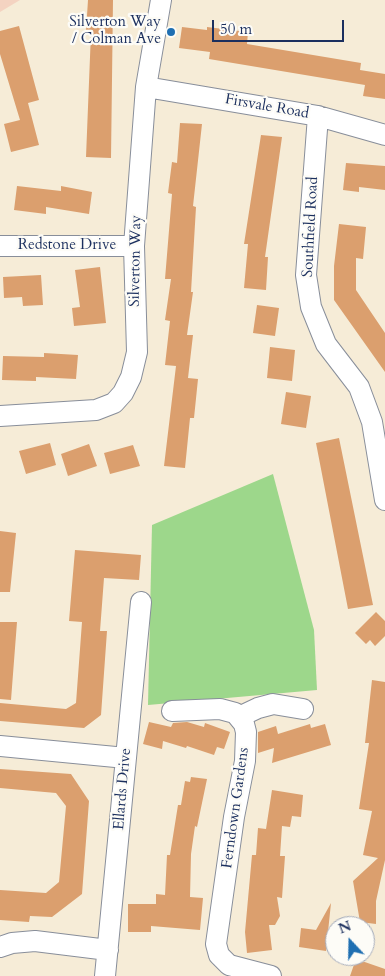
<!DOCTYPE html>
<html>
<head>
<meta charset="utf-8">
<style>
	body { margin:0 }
	#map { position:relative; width:385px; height:976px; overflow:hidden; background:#f6ecd7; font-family:Cardo,serif }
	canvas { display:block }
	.north { position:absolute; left:325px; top:916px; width:50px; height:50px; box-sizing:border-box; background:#fdfcf7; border:1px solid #a3aaba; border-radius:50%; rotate:339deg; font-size:14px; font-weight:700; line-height:20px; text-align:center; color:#1b2f5e }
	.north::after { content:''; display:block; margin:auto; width:18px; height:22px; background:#1f6fb2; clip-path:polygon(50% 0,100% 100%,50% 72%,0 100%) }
	.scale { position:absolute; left:212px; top:20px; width:132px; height:22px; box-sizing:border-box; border:2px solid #1b2f5e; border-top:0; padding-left:6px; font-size:15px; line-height:18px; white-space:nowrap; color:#1b2f5e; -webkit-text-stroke:4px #fdfcf7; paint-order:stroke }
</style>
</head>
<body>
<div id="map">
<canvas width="385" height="976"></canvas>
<div class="north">N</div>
<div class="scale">50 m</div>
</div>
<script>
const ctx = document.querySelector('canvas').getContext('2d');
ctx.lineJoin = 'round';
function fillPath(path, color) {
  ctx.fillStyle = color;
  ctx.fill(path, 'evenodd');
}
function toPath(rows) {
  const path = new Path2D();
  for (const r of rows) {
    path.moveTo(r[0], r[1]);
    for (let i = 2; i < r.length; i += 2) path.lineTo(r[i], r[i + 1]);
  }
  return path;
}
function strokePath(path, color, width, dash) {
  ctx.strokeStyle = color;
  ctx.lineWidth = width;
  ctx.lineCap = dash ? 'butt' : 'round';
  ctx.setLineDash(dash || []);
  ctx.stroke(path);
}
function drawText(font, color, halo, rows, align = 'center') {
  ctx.font = font + ' Cardo,serif';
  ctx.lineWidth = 4.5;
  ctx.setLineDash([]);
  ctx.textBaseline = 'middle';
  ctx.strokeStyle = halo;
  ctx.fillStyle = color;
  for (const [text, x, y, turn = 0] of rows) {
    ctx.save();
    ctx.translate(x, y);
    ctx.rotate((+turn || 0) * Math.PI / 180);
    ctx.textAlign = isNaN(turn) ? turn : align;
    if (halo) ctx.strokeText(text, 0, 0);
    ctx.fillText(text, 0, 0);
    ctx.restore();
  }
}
fillPath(toPath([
	[0,0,20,0,0,12]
]), '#f4d3c1');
fillPath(toPath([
	[273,474,314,630,317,690,148,705,152,525]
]), '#9dd78b');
fillPath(toPath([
	[88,0,113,0,111,158,86,157,91,32,86,31],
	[19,26,39,100,28,103,39,145,11,152,4,124,20,120,0,54,0,31],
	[182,27,207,30,207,27,248,32,247,44,361,63,360,70,385,74,385,99,363,96,365,85,209,59,210,52,179,48],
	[180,123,202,124,193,206,196,207,191,292,193,292,187,335,193,335,188,378,198,379,194,418,190,418,185,468,164,466,176,366,165,365,170,321,165,320,171,279,165,279,172,194,168,193,172,162,177,163],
	[261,135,282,137,265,257,268,257,266,290,244,288,248,244,244,244],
	[346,163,385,166,385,190,359,187,359,192,343,190],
	[17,186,61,191,61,186,92,192,89,214,46,207,46,214,14,210],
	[339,224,366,227,363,259,356,258,356,290,385,333,385,372,334,300,334,266],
	[100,267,106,323,74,326,72,308,80,307,75,270],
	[41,275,43,305,23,306,22,297,4,298,3,277],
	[257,305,279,308,275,336,253,333],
	[270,347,295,350,292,381,267,378],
	[44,353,78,355,76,379,36,377,36,381,2,380,3,356,44,357],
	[286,392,311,396,306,428,281,424],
	[339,438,373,605,348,609,316,443],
	[50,443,56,465,26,474,19,451],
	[89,444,97,466,68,476,61,454],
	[133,445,140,466,110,474,104,453],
	[0,531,16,533,10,592,0,592],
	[75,550,141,555,139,580,104,578,100,631,107,631,101,715,84,728,0,721,0,703,66,709,76,703,82,622,69,621],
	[376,612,385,621,385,636,375,646,370,640,366,644,355,633],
	[0,622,17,622,11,700,0,699],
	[372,680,385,682,385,860,376,901,376,924,360,922,353,881,378,858,363,855,372,811,359,809,369,743,365,743],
	[149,722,171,727,173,723,187,722,204,727,205,723,230,732,224,749,217,747,214,755,187,746,186,748,163,741,162,749,143,744],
	[310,724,311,728,325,724,331,745,272,763,274,748,258,753,258,732,276,726,278,734],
	[0,769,71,774,89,801,82,894,52,917,30,916,29,922,0,920,0,890,46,893,59,882,66,806,56,793,0,788],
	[191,777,207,779,197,827,195,826,191,854,190,897,203,898,200,930,151,926,151,932,128,932,128,904,156,904,156,894,165,895,167,855,170,855,178,805,181,805,185,781,190,782],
	[272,790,303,795,301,817,292,816,290,827,282,826,280,856,285,856,282,898,277,897,280,916,275,925,269,925,272,950,247,953,245,932,252,855,256,855,258,828,266,829],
	[331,903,326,951,299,947,301,928,316,930],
	[356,959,385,969,385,976,350,976]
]), '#db9f6e');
const minor = toPath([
	[146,87,318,116,385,135],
	[318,116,306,275,311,307,326,344,359,387,372,422,385,500],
	[0,246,134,246],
	[0,416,96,410,114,403,123,393,131,377,137,352,134,246,146,87,161,0],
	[172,711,220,709,235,713,244,724,246,732,245,761,234,817,216,944,219,955,229,965,271,976],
	[239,717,258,708,273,704,303,709],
	[0,746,126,758],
	[0,947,12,943,35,941,108,950],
	[105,976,141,602]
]);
strokePath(minor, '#888e9a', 22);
strokePath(minor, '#fff', 20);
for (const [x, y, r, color] of [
	[171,32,5,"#1f6fb2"]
]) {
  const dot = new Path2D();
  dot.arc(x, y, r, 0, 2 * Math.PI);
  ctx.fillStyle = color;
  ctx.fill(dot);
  strokePath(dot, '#fdfcf7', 2);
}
drawText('15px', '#1b2f5e', '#fdfcf7', [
	["Silverton Way",161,23],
	["/ Colman Ave",161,40]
], 'right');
drawText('15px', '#1b2f5e', '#fdfcf7', [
	["Firsvale Road",267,107,10],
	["Southfield Road",311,227,-87],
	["Redstone Drive",67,246],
	["Silverton Way",136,261,-89],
	["Ellards Drive",123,789,-85],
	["Ferndown Gardens",236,808,-82]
]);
</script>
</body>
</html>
